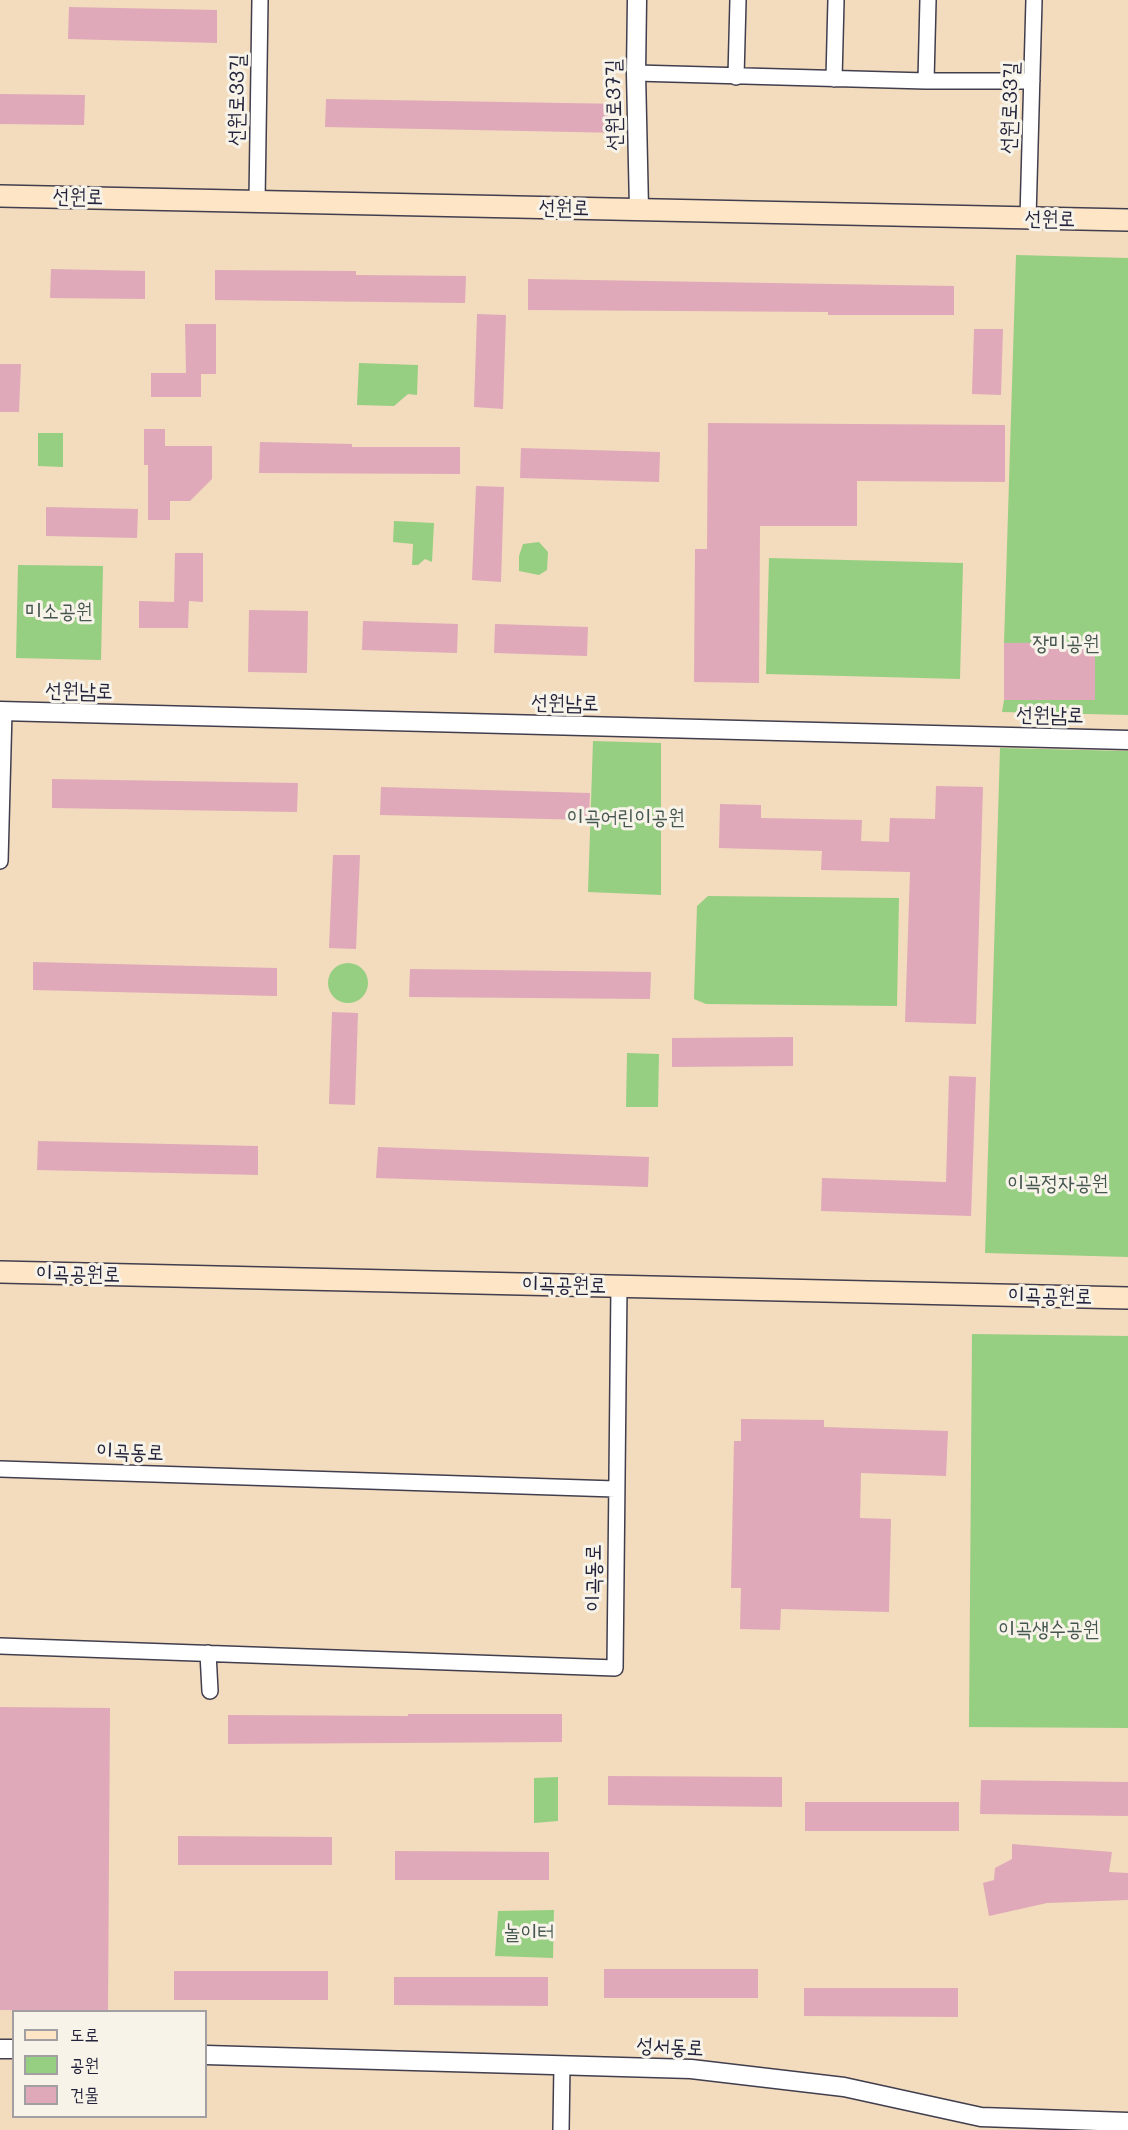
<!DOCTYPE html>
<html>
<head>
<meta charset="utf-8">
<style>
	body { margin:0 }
	#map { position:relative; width:1128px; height:2130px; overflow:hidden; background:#f3dbbd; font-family:Mali,"Poor Story",sans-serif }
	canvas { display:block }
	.legend { position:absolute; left:12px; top:2010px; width:195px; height:108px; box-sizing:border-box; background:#f7f3e8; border:2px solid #a29fa3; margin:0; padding:8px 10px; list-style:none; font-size:18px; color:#22223b }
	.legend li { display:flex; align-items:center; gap:12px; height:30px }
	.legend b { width:30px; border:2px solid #a29fa3 }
</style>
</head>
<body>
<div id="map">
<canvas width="1128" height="2130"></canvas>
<ul class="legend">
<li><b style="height:8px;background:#fde5c5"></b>도로</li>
<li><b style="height:16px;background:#96cf82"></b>공원</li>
<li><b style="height:16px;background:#dfa9b9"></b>건물</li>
</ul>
</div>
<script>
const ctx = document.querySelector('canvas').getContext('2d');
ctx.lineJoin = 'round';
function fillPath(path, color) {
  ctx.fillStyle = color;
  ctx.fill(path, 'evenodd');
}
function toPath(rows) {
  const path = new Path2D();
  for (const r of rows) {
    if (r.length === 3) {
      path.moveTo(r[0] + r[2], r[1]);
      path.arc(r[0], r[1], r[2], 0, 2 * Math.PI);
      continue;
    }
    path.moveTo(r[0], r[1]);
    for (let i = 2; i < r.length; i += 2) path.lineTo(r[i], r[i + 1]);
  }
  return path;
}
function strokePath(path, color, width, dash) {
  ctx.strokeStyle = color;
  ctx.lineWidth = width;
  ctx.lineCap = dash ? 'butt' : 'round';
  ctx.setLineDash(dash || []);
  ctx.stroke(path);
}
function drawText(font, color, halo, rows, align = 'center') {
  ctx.font = font + ' Mali,"Poor Story",sans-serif';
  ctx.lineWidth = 6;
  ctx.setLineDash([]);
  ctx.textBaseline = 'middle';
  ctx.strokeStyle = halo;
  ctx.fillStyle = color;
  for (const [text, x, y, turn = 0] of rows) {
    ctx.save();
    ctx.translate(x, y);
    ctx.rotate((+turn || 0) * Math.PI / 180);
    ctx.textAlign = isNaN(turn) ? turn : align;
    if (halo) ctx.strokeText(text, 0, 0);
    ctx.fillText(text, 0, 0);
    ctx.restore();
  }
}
fillPath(toPath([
	[1016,255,1128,258,1128,715,1002,712,1004,700,1004,643],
	[359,363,418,365,417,395,408,394,394,406,357,405],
	[38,433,63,433,63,467,38,466],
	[394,521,434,523,432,562,425,559,418,565,412,565,413,544,393,542],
	[539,542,548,552,547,570,539,575,519,571,519,556,523,544],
	[769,558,963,563,960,679,766,674],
	[18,565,103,566,101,660,16,658],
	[593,741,661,743,661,895,588,892],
	[1000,748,1128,751,1128,1257,985,1253],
	[708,896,899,898,897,1006,706,1004,694,999,697,906],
	[348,983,20],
	[627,1053,659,1054,658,1107,626,1107],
	[972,1334,1128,1336,1128,1728,969,1727],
	[558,1777,558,1821,534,1823,534,1778],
	[554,1910,553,1958,495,1956,498,1911]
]), '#96cf82');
fillPath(toPath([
	[69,7,217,10,217,43,68,39],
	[0,94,85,95,84,125,0,124],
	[326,99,624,104,623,133,325,127],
	[51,269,145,271,145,299,50,298],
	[215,270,356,271,356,275,466,276,465,303,215,300],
	[528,279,954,286,954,315,828,315,828,312,528,310],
	[477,314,506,315,503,409,474,407],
	[185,324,216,324,216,374,201,374,201,397,151,397,151,373,186,373],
	[974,329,1003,329,1001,395,972,394],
	[0,364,21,364,19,412,0,412],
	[708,423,1005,425,1005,482,857,481,857,526,760,526,759,683,694,682,695,549,707,549],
	[144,429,165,429,165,446,212,446,212,479,190,501,170,501,170,520,148,520,148,465,144,465],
	[260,442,352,444,352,447,460,447,460,474,259,473],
	[521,448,660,452,659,482,520,478],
	[476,486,504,487,501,582,472,580],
	[46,507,138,509,137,538,46,536],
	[175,553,203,553,203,602,189,601,188,628,139,628,139,601,174,602],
	[249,610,308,611,307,673,248,672],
	[363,621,458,624,457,653,362,650],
	[495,624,588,627,587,656,494,653],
	[1095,642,1095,700,1004,700,1004,643],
	[52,779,298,783,297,812,52,808],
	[936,786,983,787,976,1024,905,1022,910,872,821,870,822,851,719,848,720,804,761,805,761,818,862,820,861,841,889,842,890,818,935,819],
	[381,787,590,793,589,820,380,815],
	[333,855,360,855,356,949,329,948],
	[33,962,277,968,277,996,33,990],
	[410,969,651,972,650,999,409,997],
	[332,1012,358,1013,355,1105,329,1104],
	[793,1037,793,1066,672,1067,672,1038],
	[949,1076,976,1077,971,1216,821,1211,822,1178,946,1182],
	[38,1141,258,1146,258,1175,37,1170],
	[378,1147,649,1157,648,1187,376,1178],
	[741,1419,824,1420,824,1427,948,1431,946,1476,861,1473,860,1518,891,1519,889,1612,781,1609,780,1630,740,1629,741,1588,731,1588,734,1441,741,1441],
	[0,1707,110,1708,108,2011,0,2010],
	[408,1714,562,1714,562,1742,228,1744,228,1715,408,1716],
	[608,1776,782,1777,782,1807,608,1805],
	[981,1780,1128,1782,1128,1816,980,1814],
	[805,1802,959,1802,959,1831,805,1831],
	[178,1836,332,1837,332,1865,178,1865],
	[1012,1844,1112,1852,1109,1872,1128,1873,1128,1900,1047,1903,989,1916,983,1883,994,1880,995,1868,1012,1859],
	[395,1851,549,1852,549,1880,395,1880],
	[604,1969,758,1969,758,1998,604,1998],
	[174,1971,328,1971,328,2000,174,2000],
	[394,1977,548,1977,548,2006,394,2005],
	[804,1988,958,1988,958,2017,804,2016]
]), '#dfa9b9');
const minor = toPath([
	[636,73,926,81,1032,81],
	[736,77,738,0],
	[834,79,836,0],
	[926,81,928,0],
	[257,201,260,0],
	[1028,218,1034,0],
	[0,861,4,711],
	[0,1469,615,1489],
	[0,1646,615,1668,619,1286],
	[208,1653,210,1691],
	[561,2130,562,2065]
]);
const tertiary = toPath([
	[637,0,636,73,639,209],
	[0,711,1128,740],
	[0,2049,14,2049],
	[206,2055,691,2069,844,2087,981,2117,1128,2122]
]);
const secondary = toPath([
	[0,196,1128,220],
	[0,1272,1128,1298]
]);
strokePath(minor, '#413e4e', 18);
strokePath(tertiary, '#413e4e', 21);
strokePath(secondary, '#413e4e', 24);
strokePath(minor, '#fff', 15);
strokePath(tertiary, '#fff', 18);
strokePath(secondary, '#fde5c5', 21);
drawText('21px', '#22223b', '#f7f3e8', [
	["선원로33길",237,100,-89],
	["선원로37길",614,105,-91],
	["선원로33길",1010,108,-88],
	["선원로",78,197,1],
	["선원로",564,208,1],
	["선원로",1050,219,1],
	["선원남로",79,691,1],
	["선원남로",565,703,1],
	["선원남로",1050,715,1],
	["이곡공원로",78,1274,1],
	["이곡공원로",564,1285,1],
	["이곡공원로",1050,1296,1],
	["이곡동로",130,1452,2],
	["이곡동로",594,1578,-90],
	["성서동로",670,2047,3]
]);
drawText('21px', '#455650', '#f7f3e8', [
	["미소공원",59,612],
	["장미공원",1066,644],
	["이곡어린이공원",626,818],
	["이곡정자공원",1058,1184],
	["이곡생수공원",1049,1630],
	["놀이터",529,1933]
]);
</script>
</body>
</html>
